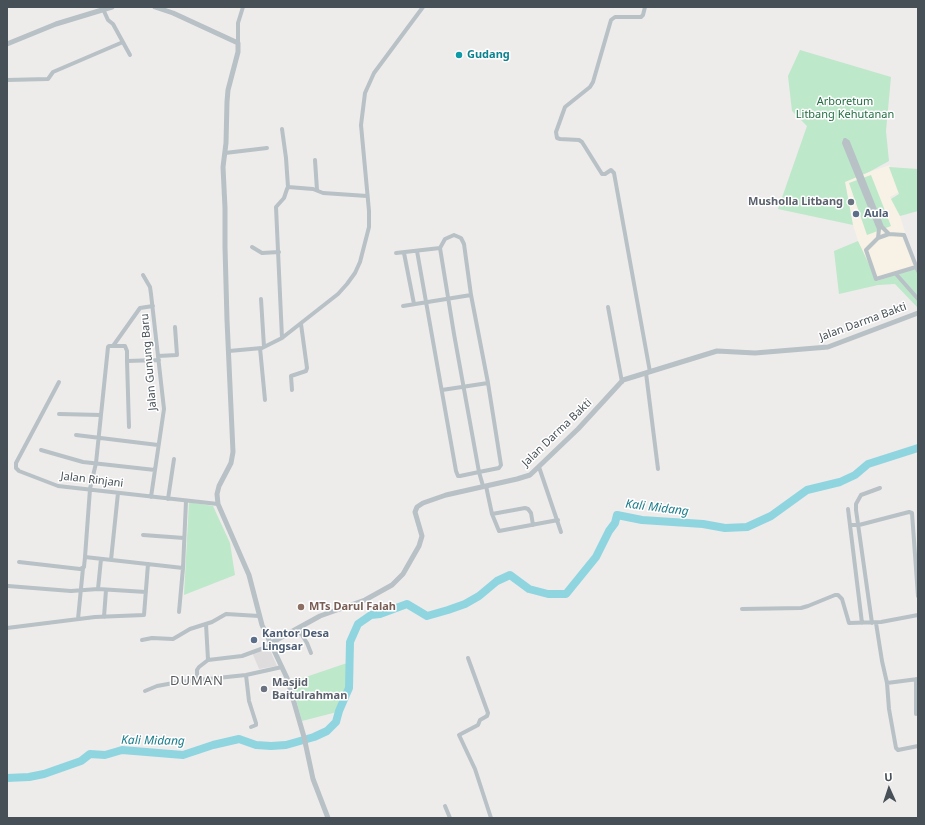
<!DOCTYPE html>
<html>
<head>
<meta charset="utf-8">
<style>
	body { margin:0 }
	#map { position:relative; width:925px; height:825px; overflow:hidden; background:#eeebeb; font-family:"Noto Sans",sans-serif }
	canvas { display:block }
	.frame { position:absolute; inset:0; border:8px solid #465056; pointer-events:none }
	.north { position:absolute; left:869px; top:769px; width:40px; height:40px; -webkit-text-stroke:3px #fff; paint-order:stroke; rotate:357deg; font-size:11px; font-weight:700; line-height:16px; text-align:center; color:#465056 }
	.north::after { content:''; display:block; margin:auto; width:14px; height:18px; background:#465056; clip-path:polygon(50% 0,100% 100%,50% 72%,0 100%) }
</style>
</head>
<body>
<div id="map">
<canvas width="925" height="825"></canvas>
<div class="frame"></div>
<div class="north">U</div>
</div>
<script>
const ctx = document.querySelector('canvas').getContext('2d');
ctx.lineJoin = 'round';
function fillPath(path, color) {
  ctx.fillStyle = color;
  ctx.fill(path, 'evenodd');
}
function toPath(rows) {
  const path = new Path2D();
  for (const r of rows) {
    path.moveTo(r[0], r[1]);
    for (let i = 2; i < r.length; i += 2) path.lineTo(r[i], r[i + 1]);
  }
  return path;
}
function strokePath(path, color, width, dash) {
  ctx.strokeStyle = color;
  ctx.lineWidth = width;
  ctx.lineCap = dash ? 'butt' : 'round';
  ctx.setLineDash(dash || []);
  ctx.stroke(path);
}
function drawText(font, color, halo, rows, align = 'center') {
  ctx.font = font + ' "Noto Sans",sans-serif';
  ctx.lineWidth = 3;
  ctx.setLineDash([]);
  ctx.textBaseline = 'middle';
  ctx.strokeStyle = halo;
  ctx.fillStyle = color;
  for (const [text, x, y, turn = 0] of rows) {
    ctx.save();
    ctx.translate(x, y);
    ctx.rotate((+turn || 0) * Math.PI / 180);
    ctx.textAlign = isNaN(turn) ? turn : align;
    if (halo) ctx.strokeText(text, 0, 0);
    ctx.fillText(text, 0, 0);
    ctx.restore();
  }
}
fillPath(toPath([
	[890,165,890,169,899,192,890,197,900,216,916,267,875,278,858,241,853,225,845,182,847,169,869,172]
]), '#f8f1e5');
fillPath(toPath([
	[269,648,277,666,259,669,252,652]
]), '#dfdcdd');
fillPath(toPath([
	[800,50,891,77,886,131,889,161,869,172,845,182,853,225,778,209,807,126,792,111,788,76],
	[889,167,918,169,918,211,900,216,891,199,899,194],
	[871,175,891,226,867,235,849,183],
	[858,241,877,281,918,267,918,308,895,284,878,285,839,294,834,251],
	[189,502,213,506,230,543,235,575,184,595],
	[347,663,347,688,337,712,302,721,291,682]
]), '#bde8ca');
strokePath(toPath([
	[7,778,29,777,44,774,81,761,90,754,105,755,122,750,183,755,213,745,239,739,256,745,271,746,286,745,314,737,327,731,336,722,339,711,349,688,350,642,358,624,371,615,380,614,407,604,427,616,448,610,465,604,479,596,497,581,510,575,529,589,548,594,566,594,596,557,609,531,615,523,617,515,642,520,703,524,725,528,747,527,771,516,807,490,840,482,855,475,868,464,918,448]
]), '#8fd5e0', 8);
strokePath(toPath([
	[645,7,643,15,641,17,615,17,611,20,593,82,590,87,565,107,556,132,557,138,560,139,579,140,582,142,602,174,605,174,611,170,614,173,650,372],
	[103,9,108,20,113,24,130,55],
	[238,43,238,23,243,7],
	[7,80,48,79,53,72,123,42],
	[282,129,286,158,288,187,287,189,284,198,276,207,282,338],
	[225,153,267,148],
	[315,160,317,190],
	[288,187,313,189,323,193,367,196],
	[878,238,879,229,844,143,845,140,848,142,882,227,889,234],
	[252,247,262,253,279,252],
	[417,251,456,471,458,476,460,476,479,472,499,468,501,465,488,383,471,295,464,244,461,238,454,235,445,239,440,248,454,334,479,472,483,486],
	[396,253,440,248],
	[404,253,414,304],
	[916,267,876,279,866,250,878,238,889,234,904,235,918,271],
	[896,274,918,299],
	[143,275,150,287,151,294,164,409,151,497],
	[261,299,264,347],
	[403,306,471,295],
	[608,307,622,382],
	[113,346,140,308,153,306],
	[260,348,265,400],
	[229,351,262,348,282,338,338,294,347,284,355,273,360,262,369,227,369,211,361,125,365,93,374,73,423,7],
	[158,356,177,355,175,327],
	[646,373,658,469],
	[59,382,16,463,16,468,19,471,58,486,218,504],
	[292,390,291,376,306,371,307,368,301,324],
	[442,390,488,383],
	[59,414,101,415],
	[129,427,127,361,159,360],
	[76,435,158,445],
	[41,450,83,462,155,470],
	[539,467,561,532],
	[486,486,492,514,499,531,558,520],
	[168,499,174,459],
	[848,509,862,623],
	[492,514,525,508,528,509,531,513,533,525],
	[850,525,859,525,909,512,912,513,918,596],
	[143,535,184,538],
	[85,557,90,489,96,463,108,347,109,346,125,346,127,351,127,361],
	[111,560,118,493],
	[19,562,80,569,84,567,85,557,183,568],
	[8,586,71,591,98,589,146,592],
	[98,589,101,559],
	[742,609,801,608,808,606,835,595,838,595,842,599,849,623,881,622,918,615],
	[179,612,183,568,186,501],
	[104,617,106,590],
	[78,619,83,568],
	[872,623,856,510,856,504,861,495,880,488],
	[876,623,882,661,887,683,918,679],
	[7,628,95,617,144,615,148,564],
	[298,629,307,643,311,653],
	[142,640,152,638,173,639,190,629,212,622,226,614,259,616],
	[468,658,488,713,487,716,480,720,478,725,459,735,475,769,491,818],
	[208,660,242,656,272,645],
	[246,675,249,701,256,723,256,725,251,727],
	[916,679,916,714],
	[197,680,197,670,199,667,208,660,206,624],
	[887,683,889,709,896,748,898,750,918,746],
	[145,691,157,686,179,682,246,675,282,667],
	[445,806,450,818]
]), '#b8c1c6', 4);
strokePath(toPath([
	[155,7,173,13,238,43,238,52,228,90,227,102,226,143,223,167,225,208,225,247,227,320,233,452,231,463,219,486,217,494,218,504,249,575,262,625,287,678,304,737,313,779,328,818],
	[7,44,56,24,112,7],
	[271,643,320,616,365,600,392,585,403,574,419,546,422,536,415,512,417,507,423,503,446,495,517,479,530,475,578,429,623,380,717,351,755,353,828,347,918,313]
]), '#b8c1c6', 5);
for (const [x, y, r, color] of [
	[459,55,4,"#0f9aa8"],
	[851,202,4,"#6b7280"],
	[856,214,4,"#5c6f8a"],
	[301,607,4,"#8d6e63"],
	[254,640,4,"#5c6f8a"],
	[264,689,4,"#6b7280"]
]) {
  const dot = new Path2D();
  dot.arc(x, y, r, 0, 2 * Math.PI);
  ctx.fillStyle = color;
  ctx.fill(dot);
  strokePath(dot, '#fff', 1.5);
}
drawText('bold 11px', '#0d838f', '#fff', [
	["Gudang",467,55]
], 'left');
drawText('11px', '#216d41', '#fff', [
	["Arboretum",845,102],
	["Litbang Kehutanan",845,115]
]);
drawText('bold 11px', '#5b616d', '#fff', [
	["Musholla Litbang",843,202],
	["Masjid",272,683,"left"],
	["Baitulrahman",272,696,"left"]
], 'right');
drawText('bold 11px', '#4e5e75', '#fff', [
	["Aula",864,214],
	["Kantor Desa",262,634],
	["Lingsar",262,647]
], 'left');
drawText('11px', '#465056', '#fff', [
	["Jalan Darma Bakti",863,322,-20],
	["Jalan Gunung Baru",149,362,-95],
	["Jalan Darma Bakti",557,433,-44],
	["Jalan Rinjani",92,480,7]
]);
drawText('bold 11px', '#785e54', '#fff', [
	["MTs Darul Falah",309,607]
], 'left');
drawText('italic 12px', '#1b7d8c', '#fff', [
	["Kali Midang",657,508,7],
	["Kali Midang",153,741,1]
]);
ctx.letterSpacing = '1px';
drawText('13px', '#595c5f', '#fff', [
	["DUMAN",197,681]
]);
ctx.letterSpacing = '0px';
</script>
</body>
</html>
